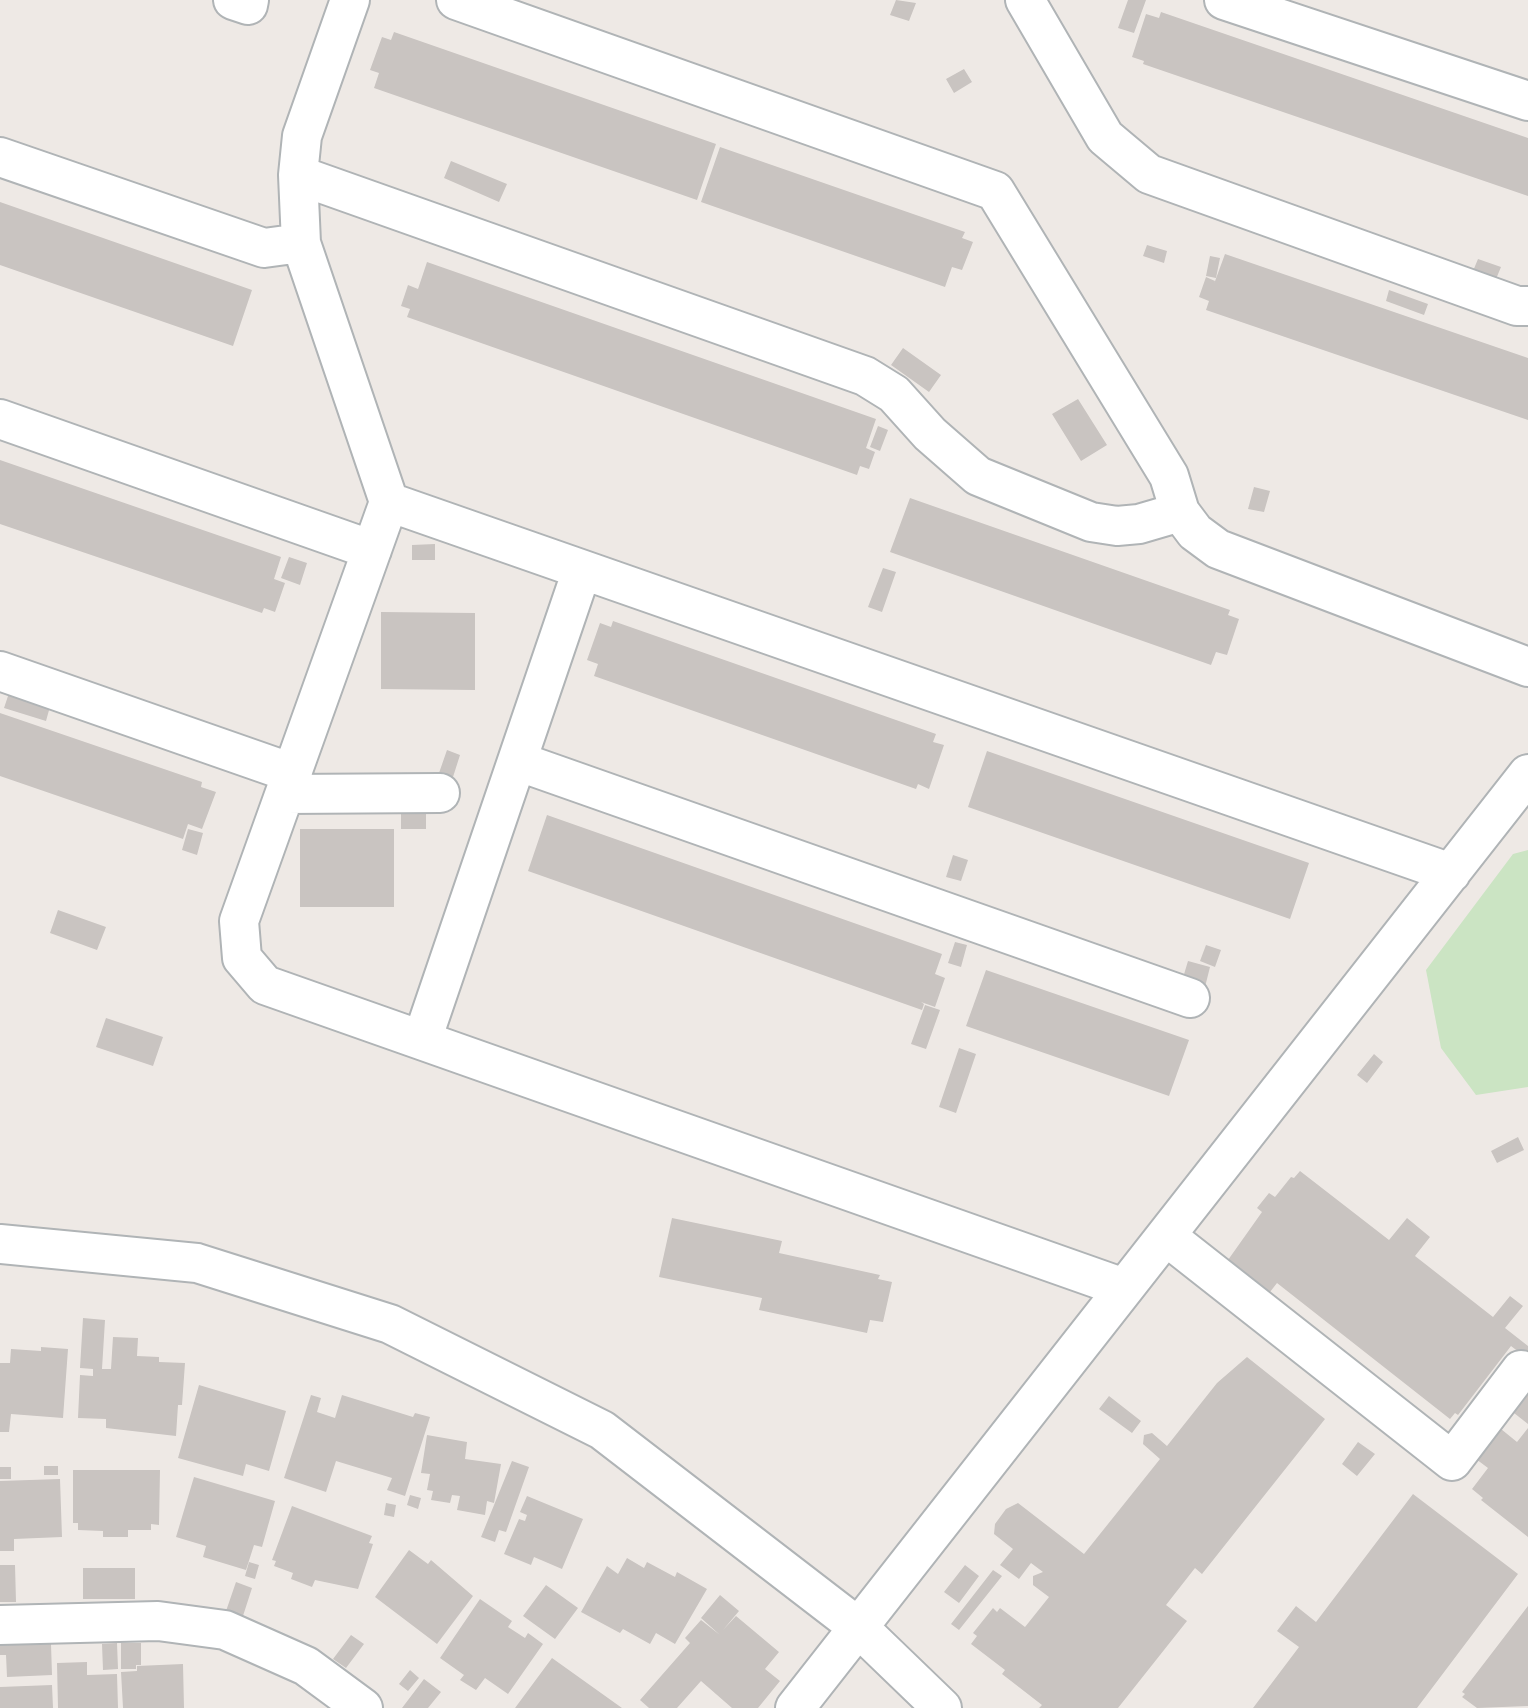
<!DOCTYPE html>
<html>
<head>
<meta charset="utf-8">
<style>
	body { margin:0 }
	canvas { display:block; background:#eee9e5 }
</style>
</head>
<body>
<canvas width="1528" height="1708"></canvas>
<script>
const ctx = document.querySelector('canvas').getContext('2d');
ctx.lineJoin = 'round';
function fillPath(path, color) {
  ctx.fillStyle = color;
  ctx.fill(path, 'evenodd');
}
function toPath(rows) {
  const path = new Path2D();
  for (const r of rows) {
    path.moveTo(r[0], r[1]);
    for (let i = 2; i < r.length; i += 2) path.lineTo(r[i], r[i + 1]);
  }
  return path;
}
function strokePath(path, color, width, dash) {
  ctx.strokeStyle = color;
  ctx.lineWidth = width;
  ctx.lineCap = dash ? 'butt' : 'round';
  ctx.setLineDash(dash || []);
  ctx.stroke(path);
}
fillPath(toPath([
	[1528,850,1528,1087,1476,1095,1441,1048,1426,970,1513,854]
]), '#cbe4c3');
fillPath(toPath([
	[896,0,916,3,909,21,890,15],
	[1128,0,1146,0,1134,33,1118,28],
	[1161,12,1528,138,1528,196,1143,64,1144,61,1132,57,1146,14,1159,18],
	[394,32,716,144,697,200,374,88,379,73,370,70,382,37,391,40],
	[964,69,972,82,954,93,946,79],
	[720,147,965,232,962,238,973,242,962,270,952,267,945,287,701,202],
	[451,161,507,184,499,202,444,178],
	[0,202,252,290,233,346,0,265],
	[1147,245,1167,251,1164,263,1143,256],
	[1225,254,1528,358,1528,420,1206,310,1209,301,1199,297,1206,277,1215,281,1214,284],
	[1210,256,1220,258,1216,278,1206,276],
	[1478,259,1501,267,1496,279,1473,271],
	[427,262,876,419,866,448,875,452,869,469,860,466,857,475,407,317,410,309,401,306,408,285,418,289],
	[1389,290,1428,304,1424,315,1386,301],
	[903,348,941,375,929,392,891,365],
	[1078,399,1107,445,1081,461,1052,414],
	[878,426,888,430,880,451,870,447],
	[0,460,281,557,274,579,285,583,275,612,264,608,262,613,0,524],
	[1254,487,1270,491,1264,512,1248,509],
	[910,498,1230,610,1228,615,1239,619,1227,655,1216,652,1211,665,890,552],
	[435,544,435,560,412,560,412,545],
	[289,557,307,563,300,585,281,578],
	[883,568,896,572,882,612,868,607],
	[381,612,475,613,475,690,381,689],
	[613,621,936,734,933,742,944,745,929,789,918,784,916,789,594,676,598,664,587,660,600,623,611,627],
	[10,690,51,703,46,721,4,708],
	[0,713,202,782,201,787,216,792,202,829,188,824,183,839,0,776],
	[447,750,460,755,453,777,439,773],
	[987,751,1309,863,1290,919,968,807],
	[401,808,426,808,426,829,401,829],
	[547,815,942,954,935,974,945,978,935,1007,921,1002,924,1004,922,1010,528,871],
	[188,829,203,833,197,855,182,850],
	[300,829,394,829,394,907,300,907],
	[953,855,968,860,961,881,946,877],
	[58,910,106,927,97,950,50,933],
	[955,942,967,945,961,967,948,963],
	[1206,945,1221,950,1215,967,1200,961],
	[1188,961,1210,967,1205,987,1182,981],
	[986,970,1189,1040,1169,1096,966,1026],
	[925,1005,940,1010,926,1049,911,1044],
	[106,1018,163,1037,153,1066,96,1047],
	[959,1048,976,1054,956,1113,939,1107],
	[1374,1054,1383,1062,1367,1083,1357,1075],
	[1518,1137,1524,1150,1497,1163,1491,1151],
	[1300,1171,1389,1240,1407,1218,1430,1237,1415,1256,1493,1317,1510,1296,1523,1306,1505,1328,1528,1346,1528,1359,1511,1346,1458,1415,1455,1413,1450,1419,1277,1283,1270,1292,1228,1260,1262,1212,1257,1208,1269,1193,1275,1197,1291,1177,1294,1178],
	[672,1218,782,1241,779,1253,880,1275,878,1279,892,1282,883,1322,870,1320,867,1333,759,1310,762,1298,659,1277],
	[83,1318,105,1320,102,1369,111,1369,113,1337,138,1338,137,1356,159,1357,159,1362,185,1363,182,1405,178,1405,176,1436,106,1428,106,1419,78,1418,80,1375,93,1376,93,1369,80,1368],
	[41,1347,68,1349,63,1418,11,1414,9,1432,0,1432,0,1363,10,1363,11,1349,41,1351],
	[1247,1357,1325,1419,1202,1574,1195,1568,1166,1605,1187,1621,1118,1708,1039,1708,1042,1705,1002,1674,1005,1670,971,1644,977,1636,973,1633,993,1608,997,1612,1000,1608,1025,1627,1049,1597,1033,1585,1033,1576,1043,1572,1031,1563,1019,1579,1000,1565,1013,1549,994,1534,995,1524,1006,1509,1018,1503,1084,1554,1160,1459,1143,1444,1144,1435,1152,1433,1167,1446,1217,1383],
	[199,1385,286,1411,269,1471,246,1464,243,1476,178,1458],
	[311,1395,321,1398,317,1412,335,1418,342,1395,413,1417,415,1413,430,1417,405,1496,387,1490,392,1478,336,1461,326,1492,284,1478],
	[1528,1395,1528,1424,1514,1413],
	[1109,1396,1141,1421,1132,1433,1099,1409],
	[1528,1428,1528,1537,1481,1500,1483,1498,1472,1489,1488,1468,1476,1459,1501,1429,1517,1442],
	[427,1435,467,1442,465,1459,501,1464,494,1503,487,1501,485,1515,457,1510,460,1496,452,1495,450,1503,431,1500,433,1491,427,1490,430,1474,421,1473],
	[1358,1442,1375,1454,1357,1476,1342,1464],
	[512,1461,529,1467,506,1532,499,1530,495,1542,481,1537],
	[44,1466,58,1466,58,1475,44,1475],
	[0,1467,11,1467,11,1479,0,1479],
	[73,1470,160,1470,159,1525,151,1524,151,1530,128,1530,128,1537,103,1537,103,1531,78,1530,78,1523,73,1523],
	[194,1477,275,1501,262,1547,254,1545,246,1570,203,1557,206,1546,176,1537],
	[60,1479,62,1537,14,1539,14,1551,0,1551,0,1481],
	[1413,1494,1518,1574,1417,1708,1253,1708,1299,1647,1277,1631,1296,1606,1316,1622],
	[410,1495,421,1498,418,1509,407,1505],
	[527,1496,583,1519,562,1569,534,1557,531,1565,504,1554,519,1519,525,1521,527,1515,520,1512],
	[386,1503,396,1505,394,1517,384,1515],
	[292,1506,372,1536,369,1543,373,1544,358,1589,315,1580,312,1587,291,1579,293,1573,274,1566,276,1561,272,1560],
	[409,1550,428,1564,431,1560,473,1596,437,1644,375,1597],
	[627,1558,644,1568,647,1562,675,1577,677,1572,707,1589,675,1644,656,1633,650,1644,623,1629,620,1633,581,1612,607,1566,618,1574],
	[249,1562,259,1565,255,1579,245,1576],
	[0,1565,15,1565,16,1602,0,1602],
	[965,1565,979,1576,959,1603,944,1592],
	[83,1568,135,1568,135,1599,83,1599],
	[993,1570,1002,1576,959,1630,951,1624],
	[236,1582,252,1588,242,1619,225,1614],
	[546,1585,578,1608,555,1639,523,1616],
	[720,1595,739,1611,723,1630,736,1616,779,1652,765,1669,780,1681,758,1708,732,1708,701,1681,677,1708,649,1708,640,1700,690,1643,685,1638,701,1620,720,1635,701,1618],
	[480,1599,512,1621,508,1627,525,1638,528,1633,543,1644,508,1694,485,1678,476,1690,460,1680,464,1675,440,1658],
	[1528,1606,1528,1706,1477,1708,1462,1697,1465,1694,1462,1692],
	[351,1635,364,1644,346,1668,333,1659],
	[117,1643,118,1669,103,1670,102,1644],
	[121,1643,141,1643,141,1665,136,1665,136,1669,121,1669],
	[51,1644,52,1675,7,1677,6,1655,0,1655,0,1645],
	[552,1658,622,1708,515,1708],
	[87,1662,87,1675,117,1674,118,1708,58,1708,57,1663],
	[183,1664,184,1708,123,1708,121,1672,137,1671,137,1666],
	[410,1670,419,1678,408,1691,399,1684],
	[424,1679,441,1692,428,1708,402,1708],
	[52,1685,53,1708,0,1708,0,1687]
]), '#c9c4c1');
const minor = toPath([
	[233,0,248,5,249,0],
	[350,0,302,136,298,175,301,243,389,502,239,921,242,958,265,985,1124,1288],
	[456,0,995,191,1169,476,1180,512,1195,532,1218,549,1528,667],
	[1025,0,1105,137,1149,174,1517,306,1528,306],
	[1224,0,1528,101],
	[0,157,264,248,301,243],
	[298,175,865,376,894,394,930,434,978,476,1091,522,1117,526,1139,524,1180,512],
	[0,419,372,550],
	[389,502,1451,873],
	[0,671,292,773],
	[517,761,1190,998],
	[285,794,440,793],
	[422,1040,582,570],
	[1166,1236,1452,1461,1521,1370],
	[0,1244,197,1263,390,1324,602,1430,858,1627,942,1708],
	[0,1625,158,1621,225,1630,306,1666,363,1708],
	[795,1708,1528,774]
]);
strokePath(minor, '#b0b4b6', 42);
strokePath(minor, '#fff', 38);
</script>
</body>
</html>
